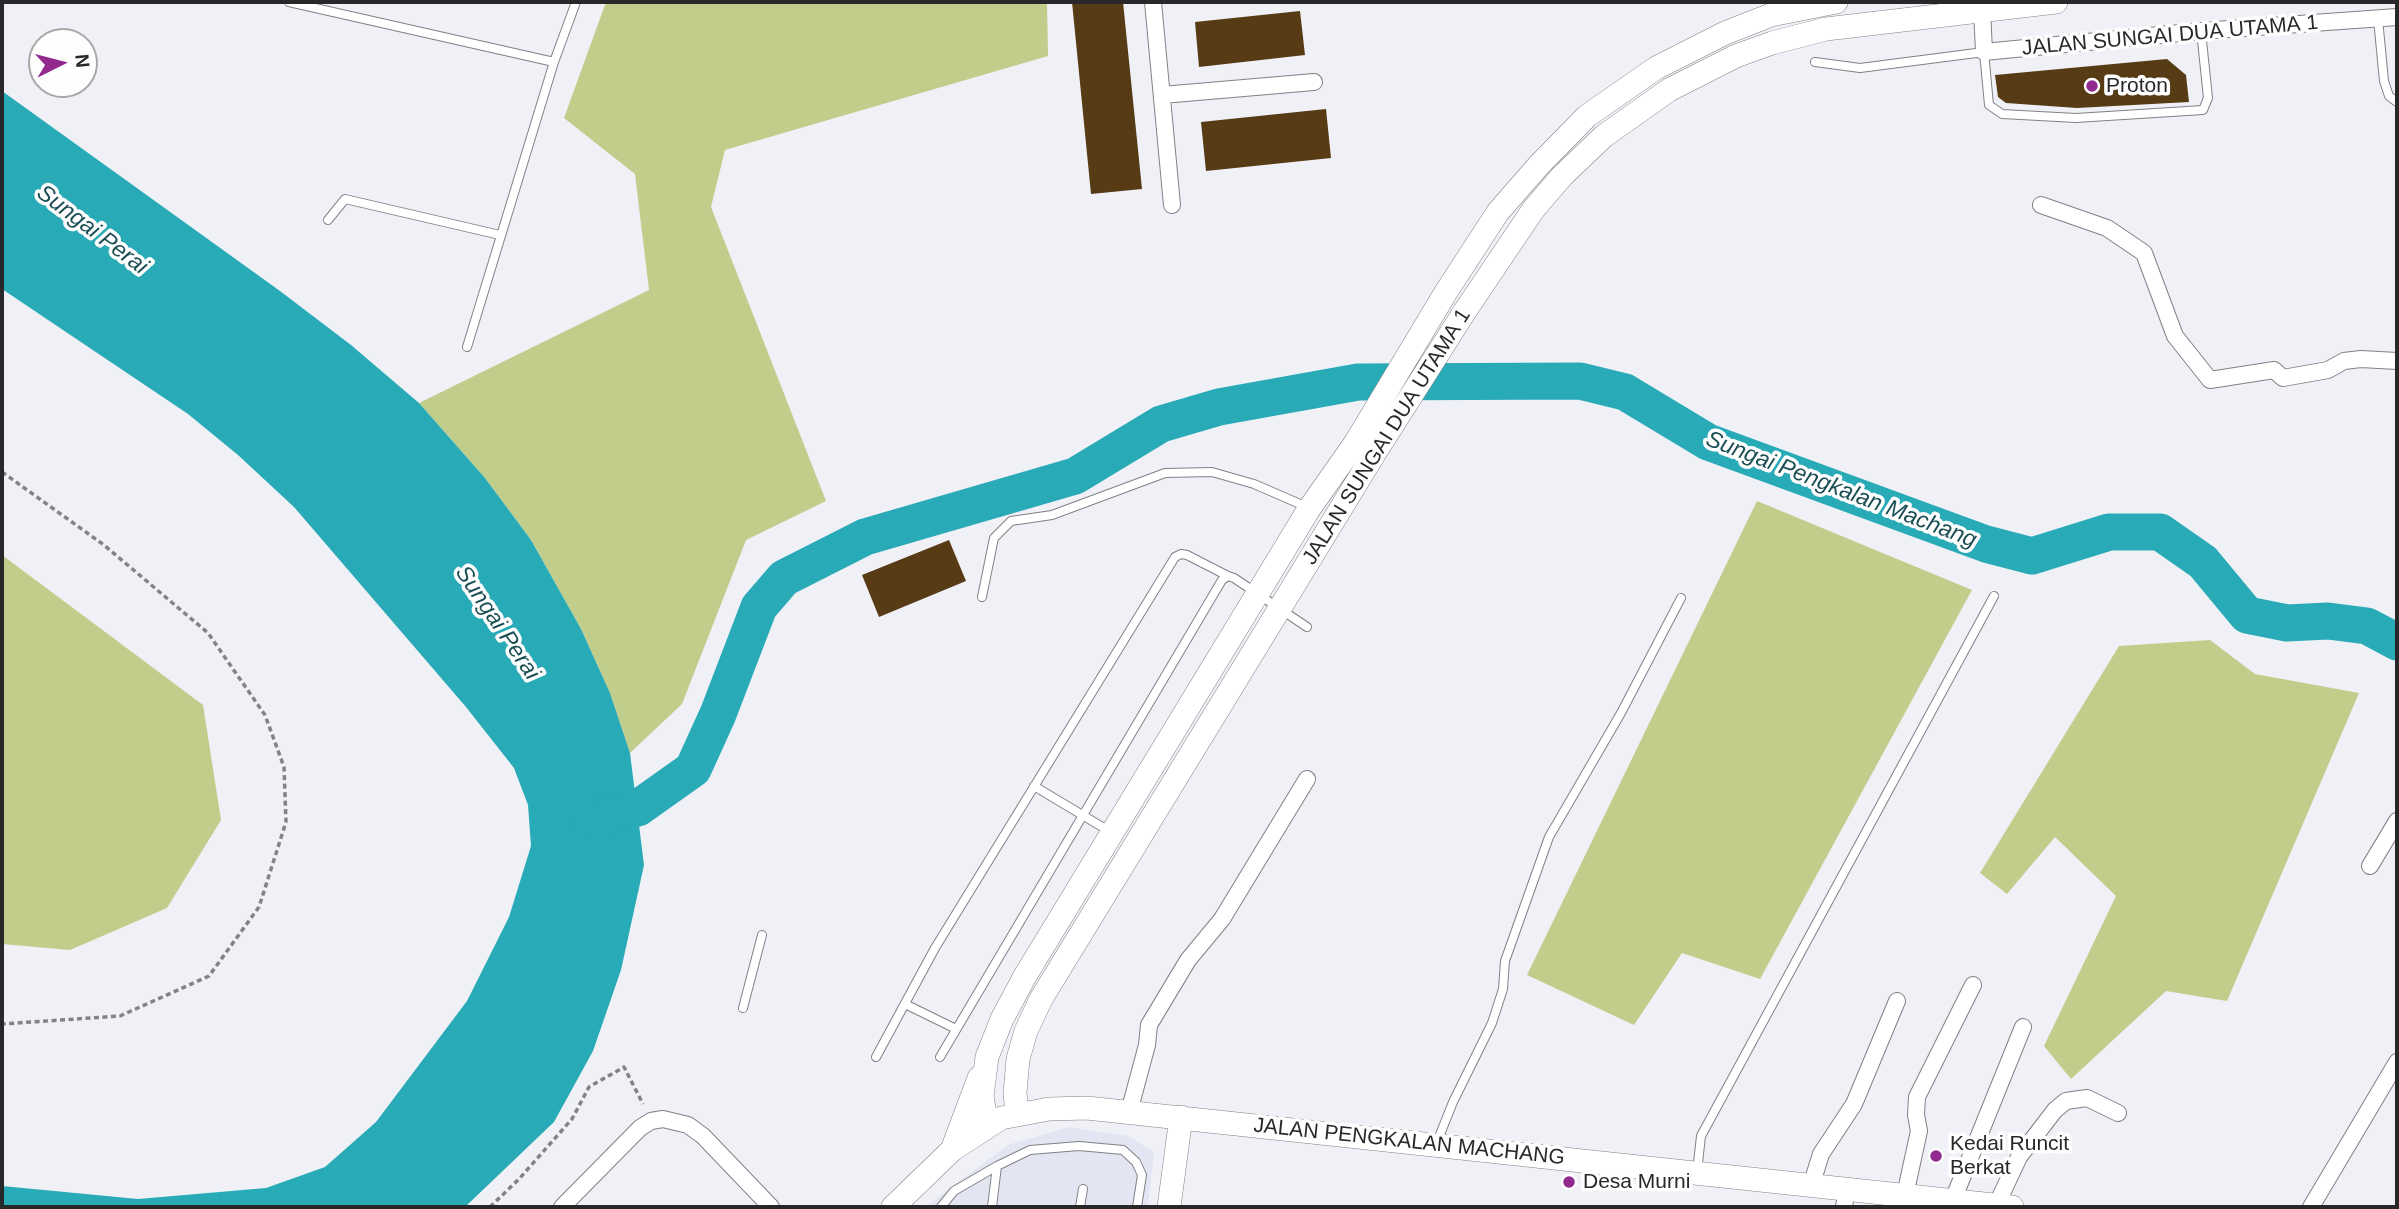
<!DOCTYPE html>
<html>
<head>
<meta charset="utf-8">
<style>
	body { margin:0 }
	#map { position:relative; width:2399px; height:1209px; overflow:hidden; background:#f0f0f7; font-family:Arial,sans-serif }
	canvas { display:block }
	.frame { position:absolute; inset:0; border:4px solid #28282b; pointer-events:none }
	.north { position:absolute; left:28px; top:28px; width:70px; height:70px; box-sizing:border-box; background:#fefefe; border:2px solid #a8a8aa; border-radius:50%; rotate:84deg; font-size:19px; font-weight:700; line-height:28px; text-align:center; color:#28282b }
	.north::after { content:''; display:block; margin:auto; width:24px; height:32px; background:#92298e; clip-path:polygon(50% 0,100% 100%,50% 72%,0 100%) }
</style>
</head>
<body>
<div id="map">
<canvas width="2399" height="1209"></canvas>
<div class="frame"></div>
<div class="north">N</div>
</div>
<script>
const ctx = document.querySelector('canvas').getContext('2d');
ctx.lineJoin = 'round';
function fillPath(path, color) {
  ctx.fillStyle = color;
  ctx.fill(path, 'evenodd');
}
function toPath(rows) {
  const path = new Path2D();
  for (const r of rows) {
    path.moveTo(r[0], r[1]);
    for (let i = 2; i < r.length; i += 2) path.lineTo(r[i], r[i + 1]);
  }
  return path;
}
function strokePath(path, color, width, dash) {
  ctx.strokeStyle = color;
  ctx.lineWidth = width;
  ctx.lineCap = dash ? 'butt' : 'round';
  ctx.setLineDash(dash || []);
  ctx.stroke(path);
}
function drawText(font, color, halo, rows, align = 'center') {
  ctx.font = font + ' Arial,sans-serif';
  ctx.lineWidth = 7;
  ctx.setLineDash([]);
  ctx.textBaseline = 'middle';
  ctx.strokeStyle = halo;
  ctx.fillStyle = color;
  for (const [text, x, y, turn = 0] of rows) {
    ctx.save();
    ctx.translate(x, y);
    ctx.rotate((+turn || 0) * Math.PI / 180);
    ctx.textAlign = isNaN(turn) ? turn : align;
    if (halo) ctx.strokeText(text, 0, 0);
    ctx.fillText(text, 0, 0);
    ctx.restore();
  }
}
fillPath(toPath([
	[1069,1127,1128,1136,1154,1152,1148,1207,925,1207,1008,1145]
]), '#e4e5f3');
fillPath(toPath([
	[606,2,1047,2,1048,56,725,150,711,207,826,501,746,540,682,704,630,753,610,693,581,629,531,540,485,478,419,403,649,290,635,174,564,118],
	[1757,501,1972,590,1760,979,1682,953,1634,1025,1527,975],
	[2,555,203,705,221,820,167,908,70,950,2,944],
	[2210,640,2255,674,2359,693,2227,1001,2166,991,2071,1079,2044,1046,2116,896,2055,837,2007,894,1980,873,2119,646]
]), '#c0cd8b');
fillPath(toPath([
	[2,91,280,291,351,345,419,403,485,478,531,540,581,629,610,693,630,753,644,865,621,970,593,1051,554,1122,465,1207,2,1207,2,1186,138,1199,266,1188,325,1167,376,1122,467,1001,509,917,531,846,528,805,514,768,466,707,294,507,238,455,188,414,2,289]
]), '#29abb7');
strokePath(toPath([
	[590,821,638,808,693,769,718,714,759,607,784,578,865,537,1075,476,1161,424,1219,407,1358,382,1580,381,1625,392,1708,442,1986,544,2032,556,2109,532,2160,532,2203,562,2247,615,2287,623,2328,621,2367,626,2397,642]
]), '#29abb7', 37);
fillPath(toPath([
	[1072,2,1123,2,1142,189,1091,194],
	[1300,11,1305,55,1199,67,1195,22],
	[2167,59,2186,75,2189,102,2077,108,2006,103,1998,97,1995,75],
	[1326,109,1331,158,1206,171,1201,122],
	[949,540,966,581,879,617,862,575]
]), '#563b15');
const lane = toPath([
	[289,2,554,62],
	[2378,19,2384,81,2389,96,2397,102],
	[1815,62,1860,68,1984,52,1989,105,2002,114,2076,118,2203,110,2208,98,2201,31],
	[328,220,345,199,500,235],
	[467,347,554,62,576,2],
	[982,597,994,538,1011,521,1052,515,1165,473,1212,472,1254,484,1307,507],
	[1034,786,1109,831],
	[905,1004,956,1029],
	[743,1008,762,935],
	[876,1057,935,948,1175,557,1181,554,1187,555,1228,576],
	[940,1057,1222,580,1228,576,1234,578,1307,627],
	[1437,1142,1453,1102,1492,1023,1503,989,1505,961,1549,837,1621,713,1681,598],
	[1697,1172,1701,1136,1994,596],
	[941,1207,954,1191,997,1166,1030,1150,1079,1146,1123,1150,1136,1162,1142,1175,1137,1207],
	[992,1207,997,1166],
	[1080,1207,1083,1189]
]);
const street = toPath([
	[1153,2,1172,205],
	[1982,9,1984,52,2201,31,2397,17],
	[1162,95,1314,82],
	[2041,205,2107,228,2144,253,2175,336,2210,380,2274,370,2283,378,2328,370,2344,361,2361,359,2397,361],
	[2370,866,2397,821],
	[1129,1112,1147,1045,1149,1025,1188,960,1222,919,1307,779],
	[1811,1186,1821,1154,1854,1104,1897,1001],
	[1905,1195,1919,1131,1916,1115,1917,1097,1973,985],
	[1953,1200,2023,1027],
	[1996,1206,2019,1157,2055,1110,2066,1101,2087,1098,2118,1113],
	[562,1207,640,1128,651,1121,663,1119,688,1125,703,1136,771,1207],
	[1844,1207,1847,1189],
	[2311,1207,2397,1062]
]);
const secondary = toPath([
	[1017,1113,1015,1093,1018,1059,1026,1031,1041,999,1376,451,1465,311,1533,210,1562,176,1604,136,1669,90,1736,56,1772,43,1826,29,2056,2],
	[987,1126,982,1096,987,1057,1002,1019,1025,976,1309,509,1356,442,1446,292,1498,212,1539,165,1587,116,1656,68,1725,33,1771,15,1836,2],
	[952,1150,979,1078],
	[893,1207,952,1150,1001,1118,1049,1109,1087,1108,2012,1207],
	[1169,1207,1181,1117]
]);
strokePath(lane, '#808187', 10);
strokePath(street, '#808187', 18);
strokePath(secondary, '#808187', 24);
strokePath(toPath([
	[2,472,104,545,208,633,265,715,284,767,286,822,259,907,209,976,120,1016,2,1024],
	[490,1207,519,1179,572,1119,589,1087,624,1067,643,1104]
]), '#838387', 3.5, [5, 3.5]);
strokePath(lane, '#fff', 8);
strokePath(street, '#fff', 16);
strokePath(secondary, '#fff', 23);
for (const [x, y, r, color] of [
	[2092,86,7,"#92298e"],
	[1936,1156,7,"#92298e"],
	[1569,1182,7,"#92298e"]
]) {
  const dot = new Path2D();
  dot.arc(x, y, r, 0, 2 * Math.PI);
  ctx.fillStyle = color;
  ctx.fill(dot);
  strokePath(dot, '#fefefe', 2.5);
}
drawText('21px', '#28282b', '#fefefe', [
	["JALAN SUNGAI DUA UTAMA 1",2170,36,-5],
	["JALAN SUNGAI DUA UTAMA 1",1387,437,-58],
	["JALAN PENGKALAN MACHANG",1409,1142,6]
]);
drawText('21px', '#28282b', '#fefefe', [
	["Proton",2106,86],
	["Kedai Runcit",1950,1144],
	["Berkat",1950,1168],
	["Desa Murni",1583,1182]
], 'left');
drawText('italic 23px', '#1b4f55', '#fefefe', [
	["Sungai Perai",92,230,37],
	["Sungai Pengkalan Machang",1841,490,21],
	["Sungai Perai",497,623,56]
]);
</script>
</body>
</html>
